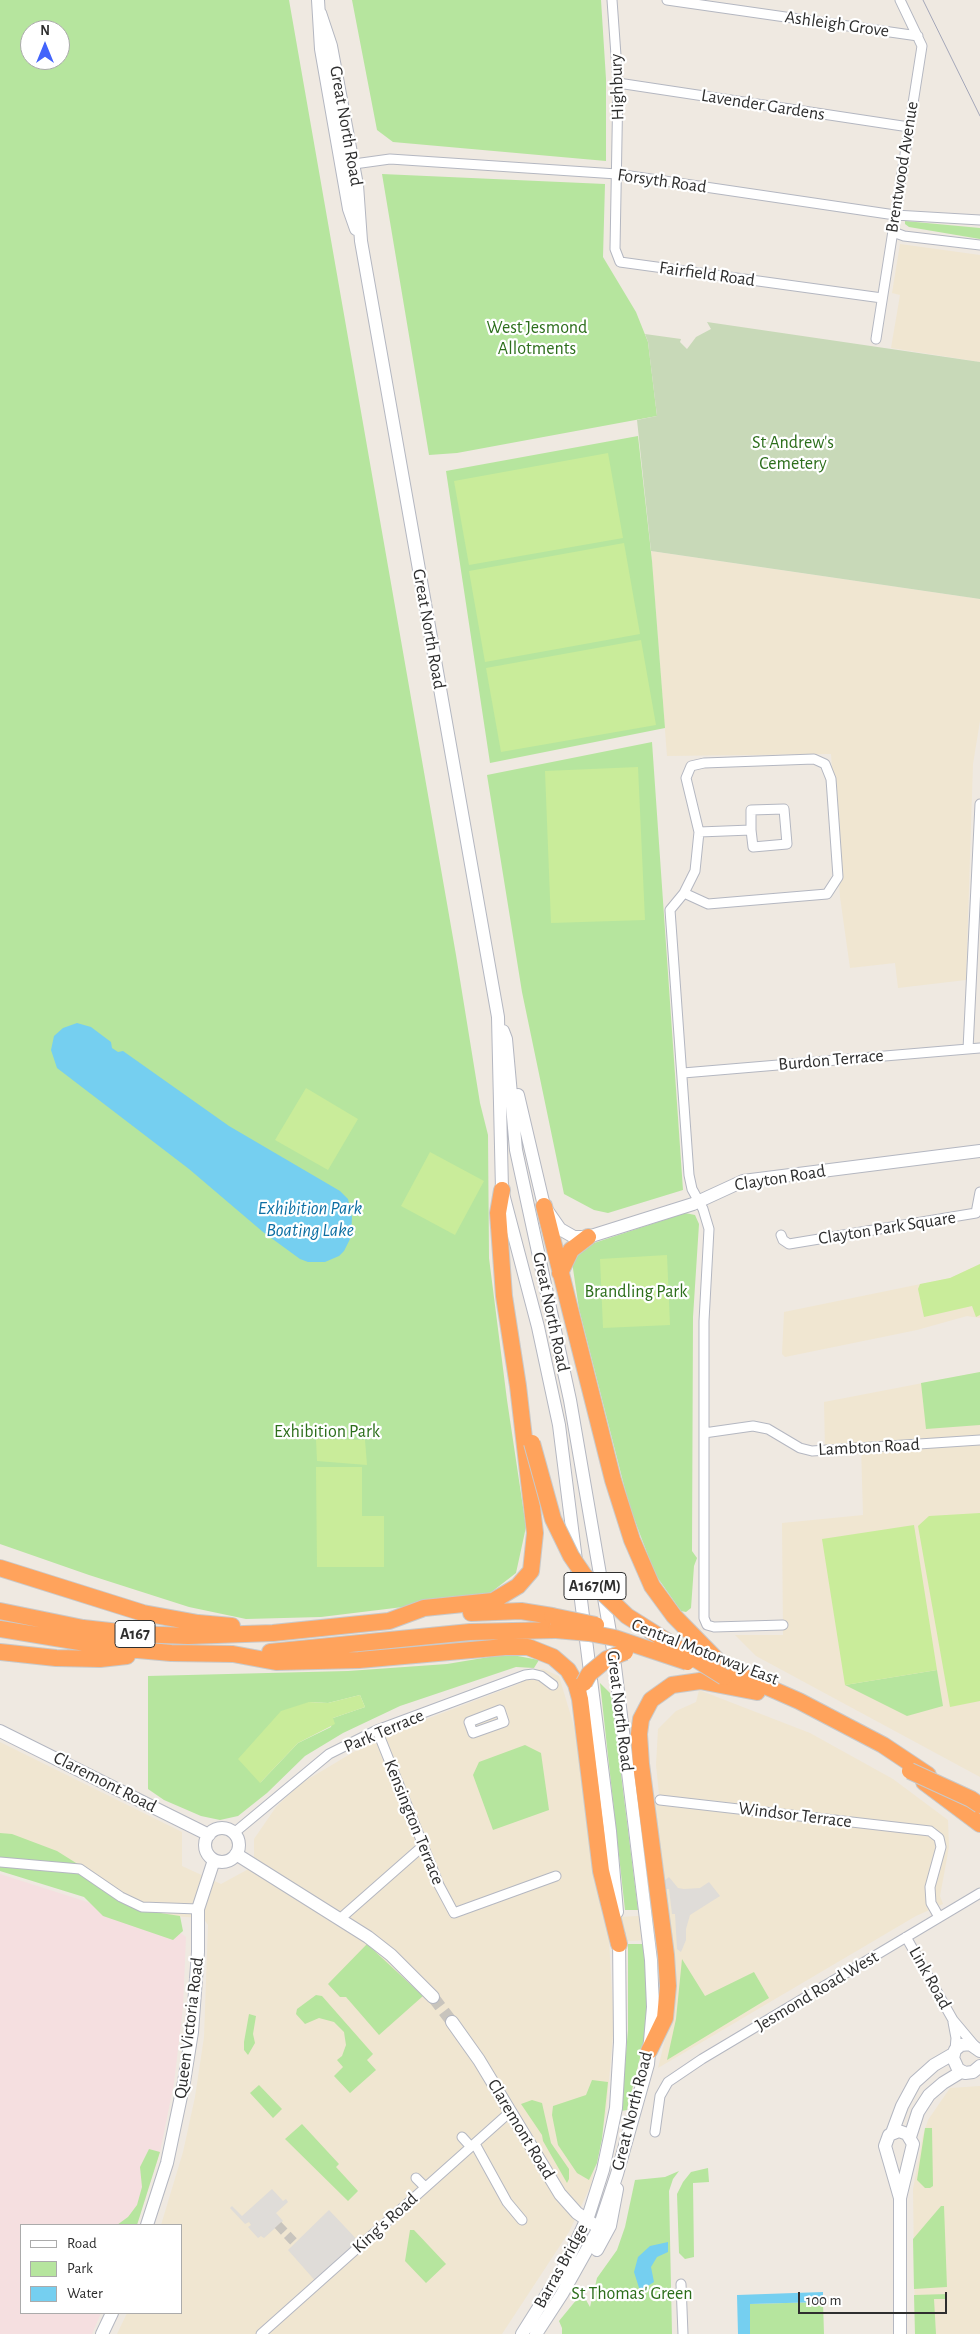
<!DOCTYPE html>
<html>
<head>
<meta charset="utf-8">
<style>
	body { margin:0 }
	#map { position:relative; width:980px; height:2334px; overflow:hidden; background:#efe9e1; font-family:"Alegreya Sans",sans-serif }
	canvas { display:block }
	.legend { position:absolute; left:20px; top:2224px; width:162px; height:90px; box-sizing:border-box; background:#fff; border:1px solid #ababab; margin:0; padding:6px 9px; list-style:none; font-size:15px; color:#2e2e2e }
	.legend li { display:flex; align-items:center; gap:10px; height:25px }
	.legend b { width:25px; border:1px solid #ababab }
	.north { position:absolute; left:20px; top:20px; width:50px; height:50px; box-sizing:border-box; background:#fff; border:1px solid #ababab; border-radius:50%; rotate:0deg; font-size:14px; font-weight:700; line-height:20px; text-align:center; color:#2e2e2e }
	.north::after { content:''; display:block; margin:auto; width:18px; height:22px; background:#4264fb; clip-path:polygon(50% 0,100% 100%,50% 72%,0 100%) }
	.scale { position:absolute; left:798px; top:2292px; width:149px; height:22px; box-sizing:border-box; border:2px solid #2e2e2e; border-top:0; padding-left:6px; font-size:15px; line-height:18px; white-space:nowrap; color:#2e2e2e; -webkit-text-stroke:4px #fff; paint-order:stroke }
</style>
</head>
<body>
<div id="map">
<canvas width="980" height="2334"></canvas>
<ul class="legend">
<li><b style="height:6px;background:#fff"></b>Road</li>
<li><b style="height:14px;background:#b6e59e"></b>Park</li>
<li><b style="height:14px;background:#75cff0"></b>Water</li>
</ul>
<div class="north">N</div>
<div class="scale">100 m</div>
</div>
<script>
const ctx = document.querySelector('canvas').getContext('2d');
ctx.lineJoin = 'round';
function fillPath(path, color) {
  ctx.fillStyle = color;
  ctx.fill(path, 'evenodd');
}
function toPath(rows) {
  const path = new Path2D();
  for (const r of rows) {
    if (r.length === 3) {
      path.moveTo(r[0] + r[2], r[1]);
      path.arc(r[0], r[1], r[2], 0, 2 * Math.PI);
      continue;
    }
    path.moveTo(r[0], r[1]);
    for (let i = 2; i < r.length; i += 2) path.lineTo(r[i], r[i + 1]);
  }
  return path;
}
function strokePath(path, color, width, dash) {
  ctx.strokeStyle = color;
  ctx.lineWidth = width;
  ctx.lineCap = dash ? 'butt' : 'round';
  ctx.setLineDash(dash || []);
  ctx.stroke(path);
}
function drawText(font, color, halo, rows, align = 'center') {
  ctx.font = font + ' "Alegreya Sans",sans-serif';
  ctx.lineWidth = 4.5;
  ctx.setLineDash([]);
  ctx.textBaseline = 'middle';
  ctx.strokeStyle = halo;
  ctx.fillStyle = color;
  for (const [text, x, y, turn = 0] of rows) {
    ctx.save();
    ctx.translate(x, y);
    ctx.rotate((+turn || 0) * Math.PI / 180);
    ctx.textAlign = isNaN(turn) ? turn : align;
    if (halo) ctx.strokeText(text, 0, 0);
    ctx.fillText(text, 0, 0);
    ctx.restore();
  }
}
fillPath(toPath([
	[900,244,980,255,980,362,891,348,900,295,892,293],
	[651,551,980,599,980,721,973,764,966,980,898,988,895,963,850,968,840,897,831,754,667,756],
	[980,1264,980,1318,967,1316,917,1330,785,1357,782,1354,784,1312,950,1278],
	[980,1372,980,1777,756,1656,735,1635,783,1635,782,1523,863,1515,861,1447,825,1450,824,1402],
	[543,1669,559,1676,576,1733,592,1861,603,1918,654,1915,653,1811,659,1794,656,1765,658,1729,676,1711,696,1702,699,1690,810,1733,893,1779,948,1820,949,1847,940,1896,943,1904,916,1916,658,2068,671,2015,669,1939,609,1942,614,2024,606,2114,591,2185,569,2232,502,2334,117,2334,127,2313,181,2313,181,2225,161,2225,183,2152,195,2097,204,2037,208,1925,203,1918,134,1914,0,1865,0,1742,182,1832,182,1866,221,1884,254,1866,254,1839,276,1807,300,1784,377,1738,521,1683,520,1671],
	[980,2086,980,2334,915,2334,913,2189,923,2135,928,2120,950,2088]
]), '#f0e6d1');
fillPath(toPath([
	[0,1874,178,1931,186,1937,183,2007,174,2083,160,2152,137,2225,21,2225,21,2313,101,2313,92,2334,0,2334]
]), '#f5dfe0');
fillPath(toPath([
	[0,0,289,0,456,955,480,1103,488,1135,489,1258,507,1400,526,1527,516,1573,485,1597,321,1617,246,1619,189,1607,89,1575,0,1544],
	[30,30,60,30,60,60,30,60],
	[352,0,601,0,606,79,606,161,393,142,377,130],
	[382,174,605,184,603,257,636,312,648,342,657,416,457,453,429,455],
	[905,221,980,228,980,239,909,227,905,224],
	[638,436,652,561,665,728,490,763,446,471],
	[652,742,683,1190,608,1213,594,1210,564,1194,522,992,487,775],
	[685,1213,695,1215,699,1224,693,1317,692,1551,697,1558,694,1566,691,1608,686,1612,681,1611,655,1574,629,1505,579,1309,572,1262,582,1247],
	[980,1372,980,1425,926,1429,921,1383],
	[507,1654,539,1660,534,1668,516,1667,400,1706,343,1733,305,1756,267,1793,238,1816,220,1820,201,1816,164,1800,148,1789,148,1676,348,1671,447,1664],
	[360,1695,365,1707,333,1718,331,1727,298,1743,260,1783,309,1702,328,1703],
	[937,1670,943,1706,907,1716,845,1685],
	[600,1683,611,1694,638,1910,625,1910],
	[525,1745,541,1753,549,1810,493,1830,473,1775,479,1762],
	[0,1833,12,1834,57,1851,154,1912,180,1916,183,1931,173,1940,103,1916,84,1897,0,1871],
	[367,1944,423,1996,379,2035,346,1997,340,1997,328,1984],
	[628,1944,645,1944,647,1987,645,2038,627,2110,621,2111,628,2030],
	[682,1959,705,1996,754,1972,769,1998,667,2060,676,2019],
	[316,1995,322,1996,373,2054,367,2060,376,2070,350,2093,334,2076,343,2067,337,2060,342,2056,346,2045,344,2032,334,2022,319,2018,305,2024,296,2014,297,2009],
	[249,2014,256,2016,253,2034,255,2043,248,2055,244,2050,244,2042],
	[592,2080,608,2082,602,2139,597,2163,589,2180,577,2173,558,2145,552,2115,553,2106,586,2095],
	[259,2085,282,2109,273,2118,250,2093],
	[532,2100,542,2103,551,2143,569,2169,569,2179,567,2183,543,2141,542,2135,521,2104],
	[302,2124,339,2164,336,2167,358,2191,348,2201,285,2139],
	[925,2128,932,2128,933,2186,930,2188,925,2188,917,2180],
	[149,2149,160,2152,137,2225,117,2225,128,2217,137,2205,142,2187,140,2167],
	[708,2168,709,2182,693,2183,694,2257,685,2259,679,2253,677,2194,683,2182,691,2172],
	[679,2171,673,2179,669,2191,672,2334,562,2334,562,2328,559,2321,582,2293,590,2307,597,2278,617,2250,625,2227,635,2180,665,2177],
	[941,2206,944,2206,947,2287,914,2289,913,2239],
	[410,2230,414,2230,446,2264,426,2283,405,2261],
	[947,2294,947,2299,934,2299,936,2334,915,2334,914,2295],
	[823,2302,824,2334,750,2334,749,2304]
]), '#b6e59e');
fillPath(toPath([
	[707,322,980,362,980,599,651,551,637,420,657,416,648,342,645,334,681,339,680,342,687,349,696,337,711,329]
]), '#c8d9b8');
fillPath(toPath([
	[608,453,623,538,469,565,454,481],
	[624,543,640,634,485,662,469,571],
	[641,640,656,725,501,752,486,668],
	[638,767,645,920,551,923,545,771],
	[306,1088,358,1119,328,1170,275,1140],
	[430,1152,484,1181,455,1235,401,1206],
	[667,1255,670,1325,603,1328,600,1259],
	[980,1264,980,1315,976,1317,972,1306,924,1317,918,1289,920,1284,950,1278],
	[316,1439,365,1440,367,1465,317,1461],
	[316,1467,362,1467,362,1516,384,1516,384,1567,317,1567],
	[980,1513,980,1701,950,1707,918,1526,929,1516],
	[914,1525,937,1670,845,1685,822,1539],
	[360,1695,365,1707,333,1718,335,1724,298,1743,260,1783,238,1759,281,1711,309,1702,328,1703]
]), '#c9ec9a');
fillPath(toPath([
	[669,1877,678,1888,684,1889,700,1888,709,1882,720,1896,690,1915,686,1929,686,1940,681,1952,677,1949,675,1914,672,1914,669,1889,664,1889,663,1882],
	[272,2189,283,2201,286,2199,288,2202,276,2213,283,2221,264,2238,261,2236,258,2238,248,2227,251,2225,249,2222,245,2224,230,2208,232,2206,242,2216],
	[329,2210,362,2245,318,2284,288,2250]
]), '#dfdcd8');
fillPath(toPath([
	[77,1023,91,1027,111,1042,112,1048,118,1052,123,1051,229,1126,340,1191,348,1199,352,1217,351,1237,344,1251,339,1256,325,1262,308,1262,300,1259,263,1232,189,1169,57,1068,51,1050,54,1036,63,1028],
	[668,2242,668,2252,657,2257,651,2267,654,2282,640,2291,634,2272,638,2257,650,2246],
	[823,2292,823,2302,750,2304,750,2334,738,2334,737,2295]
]), '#75cff0');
strokePath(toPath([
	[278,2225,295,2243]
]), '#c8c4bd', 9, [9, 4.5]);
strokePath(toPath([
	[433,1997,452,2022]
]), '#c8c4bd', 12, [12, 6]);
const street = toPath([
	[612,0,618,83,615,249,620,262,882,298],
	[667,0,918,36],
	[618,83,909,127],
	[347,165,390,159,617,174,895,215,980,220],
	[893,232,904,236,980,245],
	[876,339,922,46,900,0],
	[699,832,751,830,751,810,784,809,787,844,753,847,751,830],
	[684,893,708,904,827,894,838,877,831,779,825,764,814,759,704,763,691,766,686,778,699,832,695,871,684,893,670,910,689,1175,692,1189,703,1209,709,1229,704,1321,704,1618,707,1625,714,1627,783,1625],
	[968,1049,980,804],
	[683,1073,980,1048],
	[781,1235,783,1240,789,1244,976,1213,980,1192],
	[704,1433,753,1426,768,1429,800,1448,812,1451,980,1440],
	[500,1710,504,1722,473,1733,469,1722,500,1710],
	[377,1730,439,1885,454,1913,556,1876],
	[660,1800,930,1831,939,1838,941,1847,930,1887,931,1903,939,1917],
	[234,1833,329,1754,377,1730,525,1675,533,1674,541,1676,553,1685],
	[0,1862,80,1869,121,1897,142,1907,198,1909],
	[341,1918,424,1845],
	[906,1937,953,2020,974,2045],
	[953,2022,956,2038,955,2050],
	[655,2132,660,2096,668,2082,702,2059,980,1893],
	[462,2137,471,2147],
	[475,2144,507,2202,522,2220],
	[416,2178,425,2187],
	[681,2284,683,2334],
	[261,2334,510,2112]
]);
const secondary = toPath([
	[318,0,321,49,349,209,356,229],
	[320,13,331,46,357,185,361,241,498,1017,502,1190,538,1327,559,1425,610,1831,617,1912],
	[503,1031,506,1039,516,1150,570,1400,613,1650,651,1960,653,2007,648,2064,617,2174,599,2228,562,2294,536,2334],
	[518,1095,544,1206,560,1229,574,1237,588,1237,693,1204,743,1181,980,1151],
	[0,1731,209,1835],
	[222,1845,17],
	[236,1854,368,1937,391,1955,433,1997],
	[452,2022,479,2060,560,2194,577,2213,593,2224],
	[980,2051,970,2044,961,2045,955,2050,953,2058,958,2069,965,2073,973,2072,980,2066],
	[892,2133,902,2106,915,2082,934,2065,953,2054],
	[910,2137,918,2112,929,2095,943,2083,961,2072],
	[900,2198,885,2146,889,2135,899,2131,907,2134,913,2144,900,2198,900,2334],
	[147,2225,167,2163,184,2082,192,2032,198,1952,198,1909,214,1860],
	[597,2250,610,2226,617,2189],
	[102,2334,112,2313],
	[522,2334,563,2269,573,2249,589,2214,603,2170,616,2108,620,2042,619,1936]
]);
const highway = toPath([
	[544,1206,613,1480,632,1540,652,1586,674,1616,725,1668],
	[560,1273,571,1250,588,1237],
	[0,1568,143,1613,198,1623,232,1626],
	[0,1611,83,1628,137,1634,188,1636,273,1633,389,1621,424,1608,493,1601,518,1586,531,1571,535,1533,518,1386,504,1296,498,1213,502,1190],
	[471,1613,521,1611,552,1616],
	[0,1629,116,1648,171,1653,233,1654,276,1662,359,1660,505,1647,528,1647,553,1657,568,1670,576,1684,580,1699,601,1871,619,1944],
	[0,1652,56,1658,100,1659,127,1656],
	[270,1652,470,1632,556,1630],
	[715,1664,799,1701,883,1745,928,1775],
	[924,1782,980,1824],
	[649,2051,665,2018,668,1986,666,1955,641,1764,639,1734,641,1719,651,1700,672,1685,700,1681,757,1692]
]);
strokePath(street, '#b4b7c1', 11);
strokePath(secondary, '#b4b7c1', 14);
strokePath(highway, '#c9c9c9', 18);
strokePath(street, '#fff', 9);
strokePath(secondary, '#fff', 12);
strokePath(highway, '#ffa35c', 16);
strokePath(toPath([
	[923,0,980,116]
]), '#a3a6b8', 1);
const highwayBridge = toPath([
	[532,1443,553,1519,571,1556,584,1575,627,1616,724,1677],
	[552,1616,596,1625],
	[556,1630,589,1633,615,1638,687,1662],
	[584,1683,589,1674,607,1659,625,1652],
	[910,1771,971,1799,980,1805]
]);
strokePath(highwayBridge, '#c9c9c9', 18, []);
strokePath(highwayBridge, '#ffa35c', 16);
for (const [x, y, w] of [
	[595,1586,62],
	[135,1634,40]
]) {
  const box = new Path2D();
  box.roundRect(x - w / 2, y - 13.5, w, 27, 4);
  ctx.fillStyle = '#fff';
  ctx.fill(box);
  strokePath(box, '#2e2e2e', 1);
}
drawText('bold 16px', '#2e2e2e', null, [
	["A167(M)",595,1586],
	["A167",135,1634]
]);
drawText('18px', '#2e2e2e', '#fff', [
	["Ashleigh Grove",837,24,8],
	["Highbury",617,87,-92],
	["Lavender Gardens",763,105,9],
	["Great North Road",346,126,80],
	["Brentwood Avenue",902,167,-81],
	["Forsyth Road",662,181,8],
	["Fairfield Road",707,274,8],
	["Great North Road",429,629,80],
	["Burdon Terrace",831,1060,-5],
	["Clayton Road",780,1178,-9],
	["Clayton Park Square",887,1228,-9],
	["Great North Road",551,1312,78],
	["Lambton Road",869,1447,-3],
	["Central Motorway East",705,1652,21],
	["Great North Road",620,1711,83],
	["Park Terrace",384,1731,-23],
	["Claremont Road",105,1782,27],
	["Windsor Terrace",795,1815,7],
	["Kensington Terrace",414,1822,68],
	["Link Road",930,1978,61],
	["Jesmond Road West",817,1991,-31],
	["Queen Victoria Road",189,2028,-83],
	["Great North Road",632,2111,-76],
	["Claremont Road",521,2129,59],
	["King's Road",385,2223,-42],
	["Barras Bridge",561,2266,-61]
]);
drawText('18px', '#2c6e1b', '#fff', [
	["West Jesmond",537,328],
	["Allotments",537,349],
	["St Andrew's",793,443],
	["Cemetery",793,464],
	["Brandling Park",636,1292],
	["Exhibition Park",327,1432],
	["St Thomas' Green",632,2294]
]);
drawText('italic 19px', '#0d6fa3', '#fff', [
	["Exhibition Park",310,1208],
	["Boating Lake",310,1230]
]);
</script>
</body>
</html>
